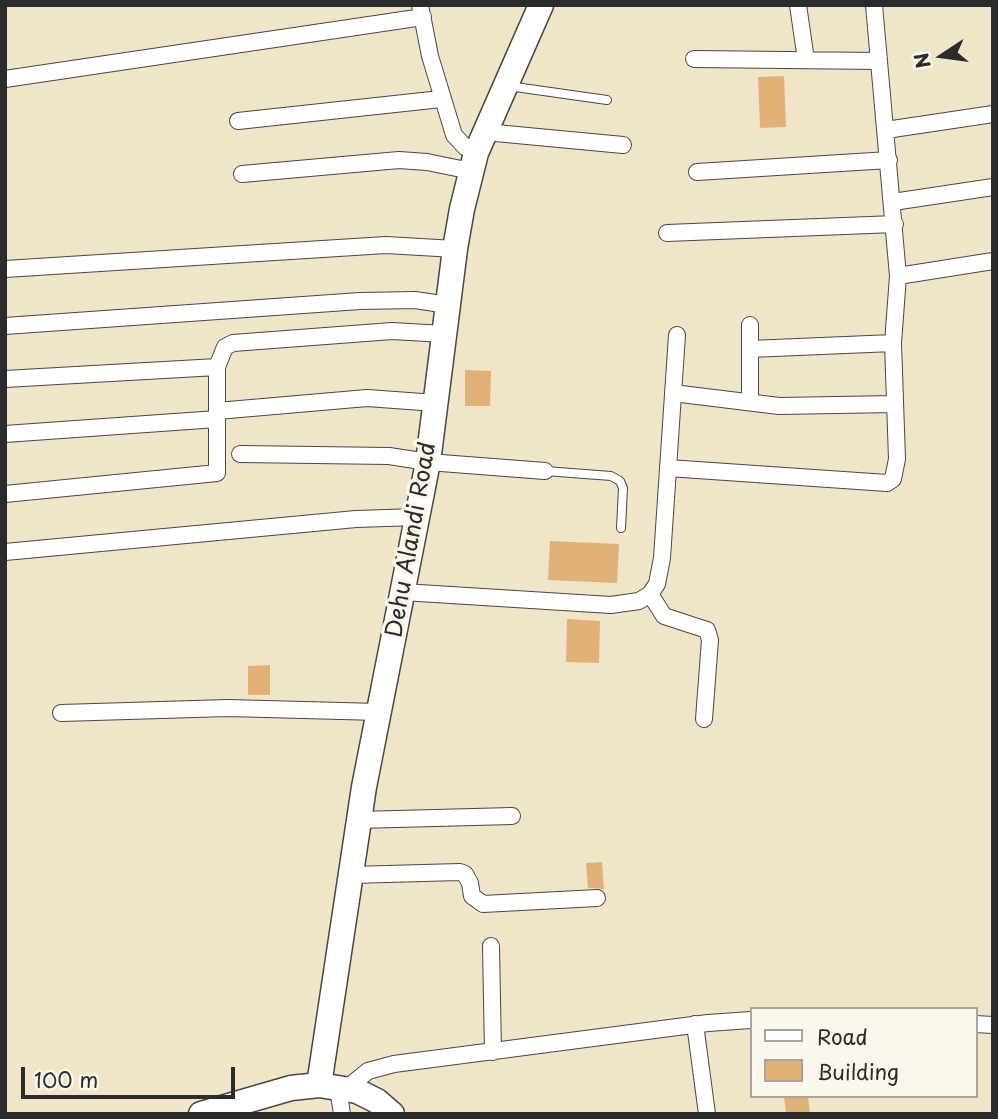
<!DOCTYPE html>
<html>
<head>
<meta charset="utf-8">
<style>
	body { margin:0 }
	#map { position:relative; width:998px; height:1119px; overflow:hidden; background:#f0e5c8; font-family:"Playpen Sans",sans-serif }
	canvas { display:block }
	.frame { position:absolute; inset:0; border:7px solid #2b2b2b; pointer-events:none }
	.legend { position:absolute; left:750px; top:1007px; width:228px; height:91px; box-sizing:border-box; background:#fbf7ec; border:2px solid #a8a59f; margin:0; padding:9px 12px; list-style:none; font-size:21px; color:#2b2b2b }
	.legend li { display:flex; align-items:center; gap:14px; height:35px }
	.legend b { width:35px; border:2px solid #a8a59f }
	.north { position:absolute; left:907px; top:21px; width:70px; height:70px; -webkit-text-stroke:5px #fbf7ec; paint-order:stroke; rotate:257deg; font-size:19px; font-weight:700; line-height:28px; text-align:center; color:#2b2b2b }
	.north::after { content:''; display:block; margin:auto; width:24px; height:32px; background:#2b2b2b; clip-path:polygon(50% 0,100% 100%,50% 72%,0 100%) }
	.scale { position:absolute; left:21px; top:1067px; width:214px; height:32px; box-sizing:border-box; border:4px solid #2b2b2b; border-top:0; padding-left:9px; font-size:21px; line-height:24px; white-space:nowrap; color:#2b2b2b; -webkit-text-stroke:5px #fbf7ec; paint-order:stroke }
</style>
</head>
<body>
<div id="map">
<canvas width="998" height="1119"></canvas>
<div class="frame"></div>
<ul class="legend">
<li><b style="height:9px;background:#fff"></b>Road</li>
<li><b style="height:19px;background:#e0b278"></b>Building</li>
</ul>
<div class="north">N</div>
<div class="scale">100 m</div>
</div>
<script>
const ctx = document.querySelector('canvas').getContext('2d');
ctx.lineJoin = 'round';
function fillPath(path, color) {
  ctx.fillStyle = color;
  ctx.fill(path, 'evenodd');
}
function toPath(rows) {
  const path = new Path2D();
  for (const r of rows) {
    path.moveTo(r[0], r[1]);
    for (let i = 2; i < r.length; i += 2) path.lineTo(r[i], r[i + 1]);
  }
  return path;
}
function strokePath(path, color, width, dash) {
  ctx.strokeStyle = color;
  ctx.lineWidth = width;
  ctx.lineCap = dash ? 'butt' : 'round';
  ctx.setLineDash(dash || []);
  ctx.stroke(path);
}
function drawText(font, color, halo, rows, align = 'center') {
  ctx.font = font + ' "Playpen Sans",sans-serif';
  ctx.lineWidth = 7;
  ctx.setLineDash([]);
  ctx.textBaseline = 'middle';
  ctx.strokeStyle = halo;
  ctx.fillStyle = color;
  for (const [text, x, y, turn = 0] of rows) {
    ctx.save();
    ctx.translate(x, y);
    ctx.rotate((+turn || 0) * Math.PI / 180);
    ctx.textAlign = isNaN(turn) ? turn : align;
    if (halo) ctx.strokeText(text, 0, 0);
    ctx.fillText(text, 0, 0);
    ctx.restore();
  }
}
fillPath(toPath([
	[784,76,786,127,760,128,758,77],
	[465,370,491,371,490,406,465,406],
	[550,541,619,544,617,583,548,580],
	[567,619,600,621,599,663,566,662],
	[270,665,270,695,248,695,248,666],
	[602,862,604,889,588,888,586,863],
	[784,1096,808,1096,810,1114,786,1114]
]), '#e0b278');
const service = toPath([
	[508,86,607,100],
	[545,471,611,476,620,481,623,488,621,528]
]);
const minor = toPath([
	[420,5,430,56,454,135,465,147,476,153],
	[798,5,806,60],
	[694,59,879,61],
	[5,79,423,17],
	[238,121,441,99],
	[886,130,993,114],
	[485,132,623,145],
	[697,172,889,160],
	[242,174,399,160,427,162,471,171],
	[893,202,993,187],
	[667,233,895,224],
	[5,269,386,245,455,249],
	[898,276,993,261],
	[5,326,360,301,415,300,448,305],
	[750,349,893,343],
	[5,379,217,367],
	[673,393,779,406,895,404],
	[750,402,750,325],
	[217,411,367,398,436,403],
	[5,434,217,419],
	[240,454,389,456,428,462,545,471],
	[668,468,887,483,893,479,897,459,893,343,898,276,874,5],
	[5,494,217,473,217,367,225,347,233,343,392,331,444,334],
	[5,552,356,519,417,517],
	[403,592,611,605,639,601,650,594,657,584,662,558,677,335],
	[650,594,664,616,707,630,710,640,704,719],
	[61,713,228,708,379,712],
	[358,820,512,816],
	[350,875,460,872,465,874,470,883,472,896,483,904,597,898],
	[491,946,493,1052],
	[695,1024,707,1114],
	[975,1024,993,1025],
	[338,1088,342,1114],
	[346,1089,368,1071,394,1064,708,1023,751,1020]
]);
const primary = toPath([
	[319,1085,364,787,428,462,455,249,462,209,476,153,541,5],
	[201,1114,291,1088,319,1085,357,1091,377,1101,392,1114]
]);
strokePath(service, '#494743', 10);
strokePath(minor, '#494743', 18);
strokePath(primary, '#494743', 27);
strokePath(service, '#fff', 8);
strokePath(minor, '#fff', 16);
strokePath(primary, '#fff', 24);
drawText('23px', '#2b2b2b', '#fbf7ec', [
	["Dehu Alandi Road",412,540,-80]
]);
</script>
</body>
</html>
